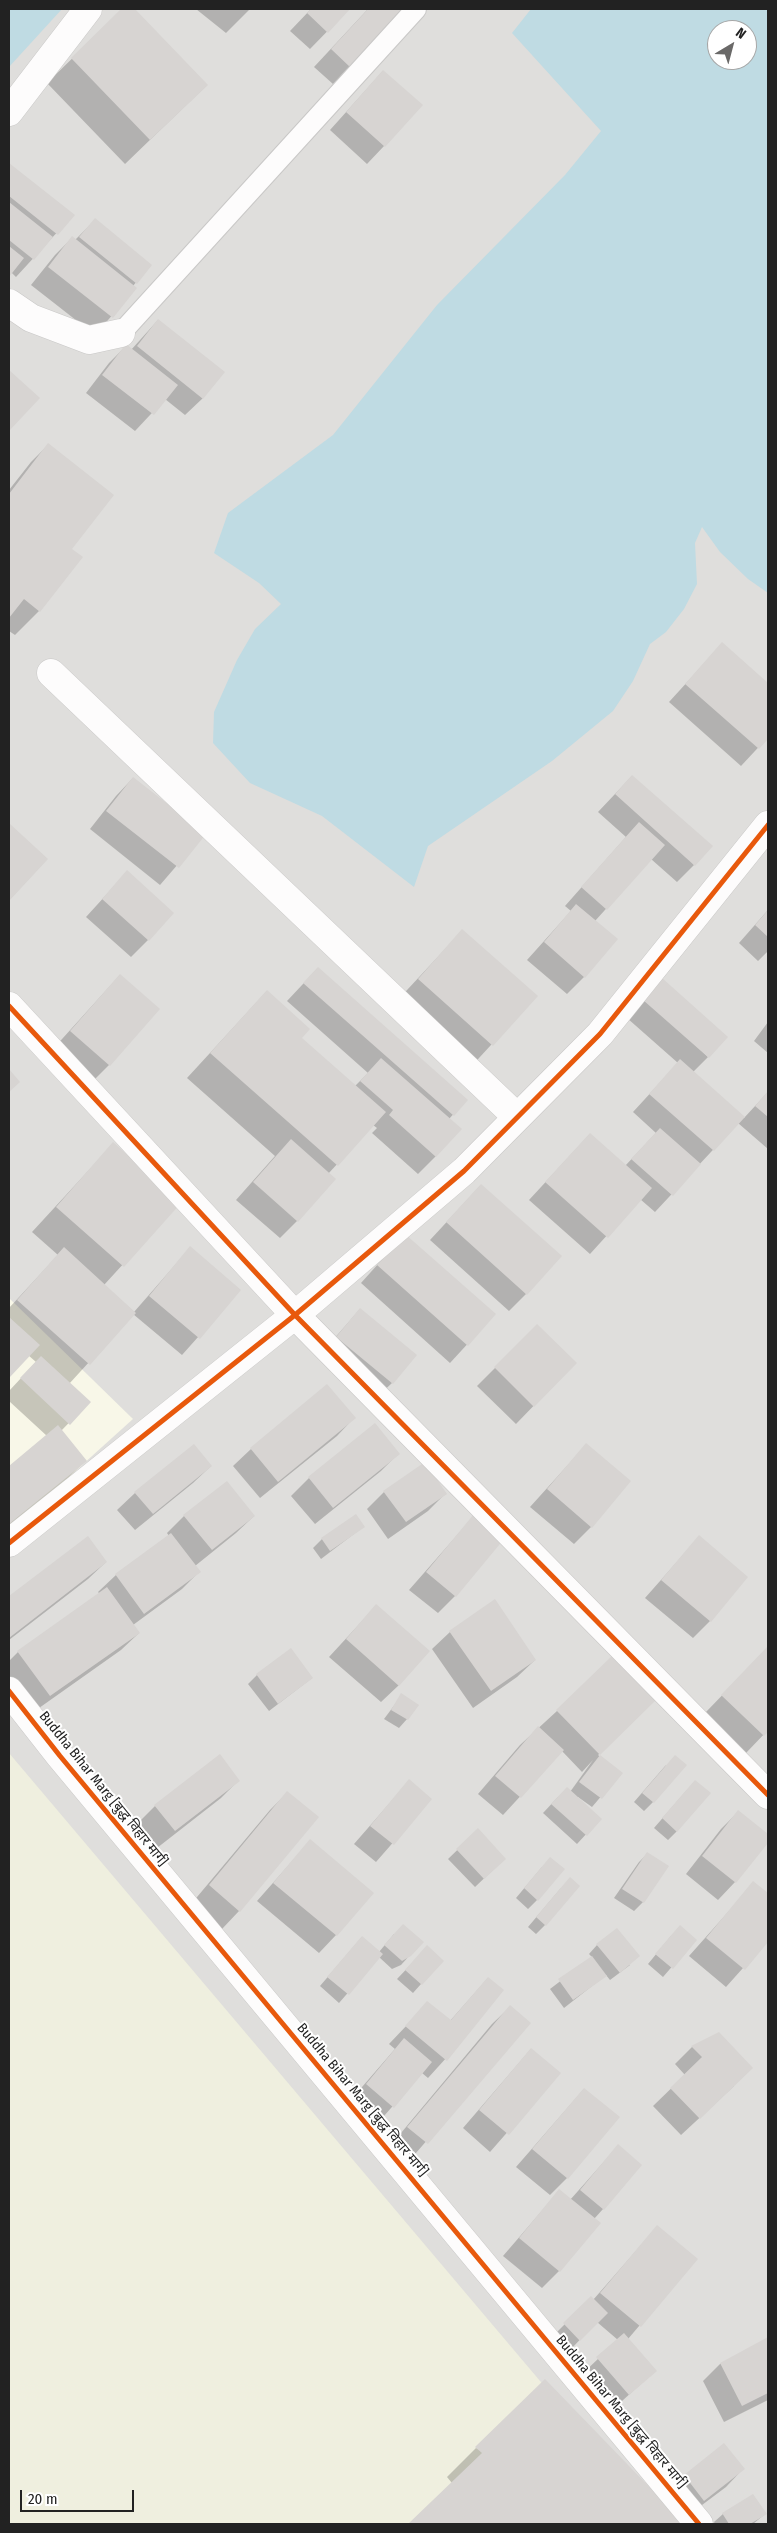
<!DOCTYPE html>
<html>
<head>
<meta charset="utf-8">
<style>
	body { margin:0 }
	#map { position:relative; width:777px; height:2533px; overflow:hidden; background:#f0eeeb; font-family:"Fira Sans Condensed",sans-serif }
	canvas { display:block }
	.frame { position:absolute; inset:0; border:10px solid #222; pointer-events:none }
	.north { position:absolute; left:707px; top:20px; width:50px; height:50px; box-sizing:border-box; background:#fff; border:1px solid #a7a7a7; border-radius:50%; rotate:37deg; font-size:14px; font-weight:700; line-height:20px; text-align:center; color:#222 }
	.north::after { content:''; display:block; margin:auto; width:18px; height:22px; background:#6a6968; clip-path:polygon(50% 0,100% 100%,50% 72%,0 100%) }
	.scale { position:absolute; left:20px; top:2490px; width:114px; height:22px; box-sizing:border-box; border:2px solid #222; border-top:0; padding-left:6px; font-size:15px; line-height:18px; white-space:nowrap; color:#222; -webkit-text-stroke:4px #fff; paint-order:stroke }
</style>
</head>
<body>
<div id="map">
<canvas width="777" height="2533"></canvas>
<div class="frame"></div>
<div class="north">N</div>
<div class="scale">20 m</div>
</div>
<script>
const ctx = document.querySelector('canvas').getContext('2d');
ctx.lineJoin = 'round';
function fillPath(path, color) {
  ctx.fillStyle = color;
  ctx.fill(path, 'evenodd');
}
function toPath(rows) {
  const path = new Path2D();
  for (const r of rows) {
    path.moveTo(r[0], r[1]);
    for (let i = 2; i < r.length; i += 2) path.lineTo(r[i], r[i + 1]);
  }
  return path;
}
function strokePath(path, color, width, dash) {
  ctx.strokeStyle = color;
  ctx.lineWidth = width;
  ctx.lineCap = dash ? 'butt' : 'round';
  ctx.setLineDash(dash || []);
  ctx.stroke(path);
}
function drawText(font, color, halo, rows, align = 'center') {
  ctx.font = font + ' "Fira Sans Condensed","Noto Sans Devanagari",sans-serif';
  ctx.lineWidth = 4;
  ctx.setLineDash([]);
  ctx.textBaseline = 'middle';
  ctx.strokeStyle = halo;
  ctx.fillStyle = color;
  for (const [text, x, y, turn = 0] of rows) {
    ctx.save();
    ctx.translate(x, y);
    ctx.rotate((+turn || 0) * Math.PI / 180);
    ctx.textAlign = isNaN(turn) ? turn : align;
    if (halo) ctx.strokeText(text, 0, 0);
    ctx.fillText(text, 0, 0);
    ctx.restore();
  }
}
fillPath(toPath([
	[9,9,768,9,768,2524,9,2524],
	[717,30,747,30,747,60,717,60]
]), '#dfdedc');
fillPath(toPath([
	[9,1298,133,1419,9,1531]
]), '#f8f7e8');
fillPath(toPath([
	[9,1753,661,2524,9,2524]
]), '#efefdf');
fillPath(toPath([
	[9,9,62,9,9,67],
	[531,9,768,9,768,593,748,579,720,552,702,527,695,543,697,584,684,609,666,632,650,644,633,681,613,711,552,761,428,846,414,887,322,816,250,783,213,743,214,712,237,660,255,629,281,604,259,583,214,553,228,513,333,435,437,305,565,175,601,131,512,33],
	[717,30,747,30,747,60,717,60]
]), '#bfdbe3');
fillPath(toPath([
	[123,9,133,9,207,85,125,164,47,83],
	[196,9,250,9,226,33],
	[311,9,349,9,310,49,290,31],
	[368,9,404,9,333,84,314,67],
	[383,71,384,146,367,164,330,130],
	[9,164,73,215,16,277,11,272,9,275],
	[95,220,150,265,133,286,135,289,95,335,31,285,55,255,72,238,75,240],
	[158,320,203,398,185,415,165,399,135,431,86,393,109,363,126,346,131,350],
	[9,371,38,398,9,429],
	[48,445,70,549,39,611,15,635,9,631,9,490,31,462],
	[722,644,768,685,768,737,741,766,669,702],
	[632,776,694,865,677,882,651,859,595,921,584,977,567,994,527,960,571,911,565,906,626,837,598,812],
	[133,778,204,834,160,885,90,829,116,796],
	[10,826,47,859,9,900,9,827],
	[127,872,148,940,131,957,86,917],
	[768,910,768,951,758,961,739,943],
	[462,931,536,996,468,1070,394,1004],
	[318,968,466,1100,449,1119,436,1156,418,1174,372,1133,377,1128,373,1125,328,1174,297,1221,280,1238,236,1200,275,1156,187,1078,267,991,300,1038,355,1086,368,1073,287,1001],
	[120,975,109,1065,92,1082,53,1049],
	[645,997,708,1057,693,1072,744,1118,768,1092,768,1149,738,1123,655,1212,640,1199,590,1254,529,1200,590,1134,625,1166,656,1133,633,1112,678,1063,627,1018],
	[768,1022,768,1053,754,1041],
	[113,1144,179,1203,104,1285,134,1312,190,1248,240,1290,182,1355,133,1314,69,1384,89,1402,61,1431,85,1461,61,1485,9,1527,9,1467,47,1436,9,1401,9,1391,36,1362,28,1355,9,1377,9,1308,58,1255,32,1232],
	[481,1185,526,1294,509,1311,430,1240],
	[388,1253,495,1314,450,1363,361,1283],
	[360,1309,392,1383,374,1400,320,1355],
	[537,1326,575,1363,516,1424,477,1386],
	[327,1386,354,1418,337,1436,260,1498,233,1466,251,1449],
	[375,1425,398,1454,381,1471,315,1524,291,1496,309,1478],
	[586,1445,591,1527,574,1544,530,1507],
	[211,1466,193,1483,135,1530,117,1510,135,1493],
	[384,1492,445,1494,428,1511,388,1539,367,1509],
	[184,1516,254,1516,236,1533,195,1566,199,1572,182,1589,133,1625,139,1633,121,1650,32,1713,9,1680,9,1661,18,1652,100,1594,98,1592,116,1575,169,1536,167,1533],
	[474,1516,455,1596,438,1613,409,1590],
	[363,1527,321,1559,313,1548,322,1539],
	[699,1537,710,1621,693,1638,645,1598],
	[87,1538,106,1562,88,1579,9,1640,9,1598],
	[376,1606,399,1685,381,1702,329,1657],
	[450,1632,535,1660,517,1677,473,1708,432,1649],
	[767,1649,768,1730,746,1753,705,1713],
	[257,1675,312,1678,269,1711,248,1684],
	[402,1695,407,1719,399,1728,384,1719],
	[654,1700,598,1755,621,1773,592,1807,578,1797,577,1798,600,1819,577,1844,543,1813,558,1797,570,1792,593,1760,582,1772,562,1751,503,1815,478,1794,520,1745,557,1711],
	[666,1765,653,1802,644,1811,634,1802],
	[238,1781,221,1798,157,1848,138,1823,155,1806],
	[409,1781,431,1799,376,1862,354,1844],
	[687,1790,677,1831,668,1840,654,1828],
	[287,1793,239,1911,222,1929,192,1903,270,1810],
	[738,1812,768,1836,768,1841,735,1882,718,1900,686,1874,721,1829],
	[478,1830,496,1867,475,1887,448,1859],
	[310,1841,336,1935,319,1953,257,1901],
	[648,1853,643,1902,634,1911,614,1898,639,1862],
	[542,1867,537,1900,528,1909,516,1898],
	[754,1883,768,1895,768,1940,726,1987,689,1956],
	[561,1888,545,1925,536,1934,528,1927],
	[394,1934,410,1955,401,1965,392,1969,379,1957,339,2003,320,1986,362,1937,379,1952],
	[671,1936,695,1940,663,1977,648,1964],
	[597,1945,630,1965,610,1980,606,1975,564,2008,550,1989,592,1957,589,1954],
	[419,1956,421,1984,413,1993,397,1979],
	[488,1978,467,2035,428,2078,422,2073,376,2125,349,2102,395,2049,389,2044,428,2003,450,2021],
	[510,2007,529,2023,409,2161,391,2145,492,2024],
	[719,2034,734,2086,681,2135,653,2106,685,2075,675,2064,692,2047],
	[531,2049,559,2073,490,2152,463,2128],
	[584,2089,567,2178,550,2195,516,2167],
	[618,2146,603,2209,594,2219,559,2271,542,2288,503,2256,559,2191,570,2200],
	[657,2227,696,2259,628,2339,655,2371,611,2411,580,2376,618,2340,597,2322,571,2349,556,2333,591,2298,593,2300],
	[768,2339,768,2400,724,2422,703,2381,720,2364],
	[724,2445,743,2469,726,2487,686,2517,667,2493,684,2476],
	[476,2448,683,2524,410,2524,452,2483,447,2477],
	[723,2514,765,2514,753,2524,715,2524,714,2522]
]), '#0003');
fillPath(toPath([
	[121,9,135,9,208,85,150,140,71,58],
	[311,9,350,9,328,33,307,13],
	[368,9,405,9,351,68,331,49],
	[383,70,423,105,385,147,346,112],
	[9,163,75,215,58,235,9,196],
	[9,202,53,237,34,260,9,240],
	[95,218,152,265,137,284,79,237],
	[72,236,137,288,113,318,48,267],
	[9,246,24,258,9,277],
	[158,319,225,372,203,399,137,346],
	[126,344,178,385,154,415,102,375],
	[9,370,40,398,9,431],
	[48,443,114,495,72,549,83,557,40,612,24,599,9,618,9,494],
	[722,642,768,683,768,739,759,749,685,684],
	[632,775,713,846,695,866,615,794],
	[133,777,206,834,179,868,106,811],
	[639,822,665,845,607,910,581,887],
	[10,824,48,859,9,901,9,825],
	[127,870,174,913,149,941,102,899],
	[576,904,618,939,585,978,544,942],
	[768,910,768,937,755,925],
	[462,929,538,996,493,1046,418,979],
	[318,967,468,1100,454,1116,303,983],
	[120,974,160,1009,110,1066,70,1031],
	[662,978,728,1037,709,1058,643,1000],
	[267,990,310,1029,302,1038,386,1112,338,1166,210,1053],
	[381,1058,462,1129,436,1157,389,1115,393,1110,360,1081],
	[680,1059,745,1117,714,1151,649,1094],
	[9,1069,20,1082,9,1092],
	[768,1091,768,1117,755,1106],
	[660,1128,701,1164,673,1196,631,1159],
	[590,1133,652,1188,608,1238,545,1182],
	[291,1139,336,1179,298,1222,253,1182],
	[113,1142,181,1203,124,1267,56,1207],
	[481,1184,562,1256,527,1295,446,1222],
	[405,1234,496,1314,468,1346,377,1265],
	[190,1246,241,1290,200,1339,149,1296],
	[64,1247,136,1313,90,1365,17,1300],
	[360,1308,417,1355,393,1384,336,1337],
	[9,1317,40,1345,10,1377,9,1376],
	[537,1324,577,1363,534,1407,494,1367],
	[41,1356,91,1402,70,1425,20,1378],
	[327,1384,356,1418,278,1482,250,1448],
	[375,1423,400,1454,333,1508,308,1477],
	[58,1425,87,1461,9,1524,9,1466],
	[586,1443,631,1481,592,1528,547,1489],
	[194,1444,212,1466,153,1514,134,1492],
	[425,1462,447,1494,406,1522,383,1491],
	[227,1481,255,1516,212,1550,183,1515],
	[356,1514,365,1527,330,1551,321,1538],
	[474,1514,504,1539,456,1597,426,1572],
	[171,1533,201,1572,144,1614,115,1574],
	[699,1535,748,1577,711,1622,661,1580],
	[88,1536,107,1562,9,1638,9,1596],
	[107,1587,140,1633,50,1696,17,1651],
	[495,1599,536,1660,491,1691,449,1631],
	[376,1604,430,1651,399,1686,346,1639],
	[768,1646,768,1732,764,1736,721,1695],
	[291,1648,313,1678,278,1704,256,1674],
	[613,1655,656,1700,600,1755,623,1773,602,1799,579,1782,600,1755,556,1710],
	[401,1693,419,1705,408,1720,391,1710],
	[538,1726,564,1750,521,1798,495,1776],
	[220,1754,240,1781,175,1831,154,1805],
	[675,1755,687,1765,654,1803,642,1793],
	[409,1779,432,1799,394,1845,370,1826],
	[695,1780,711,1793,677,1832,662,1818],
	[567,1787,602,1819,587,1836,551,1804],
	[287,1791,319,1817,240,1912,209,1885],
	[738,1810,768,1834,768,1843,736,1883,702,1856],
	[478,1828,506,1859,484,1879,456,1849],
	[310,1839,374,1893,337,1936,273,1883],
	[647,1852,669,1866,644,1903,622,1889],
	[550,1857,565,1869,538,1901,524,1888],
	[570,1877,580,1886,546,1926,536,1917],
	[753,1881,768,1893,768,1942,745,1970,706,1938],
	[403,1924,424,1942,411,1956,402,1961,384,1945],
	[680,1925,697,1940,673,1969,655,1954],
	[617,1928,640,1956,620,1973,596,1944],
	[362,1936,383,1954,349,1995,327,1977],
	[427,1945,444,1961,422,1985,405,1970],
	[592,1956,607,1976,573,2000,558,1979],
	[488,1977,504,1990,447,2061,405,2026,427,2001,451,2020],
	[510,2005,531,2023,428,2144,407,2127],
	[719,2032,753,2068,700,2119,670,2088,702,2057,691,2046],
	[404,2038,432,2062,394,2108,366,2084],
	[531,2048,561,2073,509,2135,479,2110],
	[584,2088,620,2117,568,2179,532,2149],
	[618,2144,642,2165,604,2210,580,2190],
	[559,2189,601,2223,560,2272,519,2238],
	[657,2225,698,2259,641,2327,600,2293],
	[591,2296,608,2313,580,2341,563,2323],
	[624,2333,657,2371,629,2395,596,2357],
	[768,2337,768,2393,742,2406,720,2363],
	[545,2379,685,2524,408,2524,482,2453,475,2447],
	[724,2443,745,2469,704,2501,684,2475],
	[753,2494,767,2514,750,2524,729,2524,722,2513]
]), '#d7d4d2');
const lane = toPath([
	[121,333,416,9]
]);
const street = toPath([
	[9,112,88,9],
	[9,303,31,318,89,340,121,333],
	[51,673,517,1117],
	[9,1006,295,1315,768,1795],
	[9,1543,295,1315,464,1171,600,1034,768,825],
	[9,1691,60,1756,699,2524]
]);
strokePath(lane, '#c9c8c7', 22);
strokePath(street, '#c9c8c7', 29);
strokePath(lane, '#fdfcfc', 20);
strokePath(street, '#fdfcfc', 28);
strokePath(toPath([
	[9,1006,295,1315,768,1795],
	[9,1543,295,1315,464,1171,600,1034,768,825],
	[9,1691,60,1756,699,2524]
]), '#e8590c', 5);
drawText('14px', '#222', '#fff', [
	["Buddha Bihar Marg [बुद्ध विहार मार्ग]",103,1789,51],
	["Buddha Bihar Marg [बुद्ध विहार मार्ग]",362,2100,50],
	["Buddha Bihar Marg [बुद्ध विहार मार्ग]",621,2412,50]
]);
</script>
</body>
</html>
